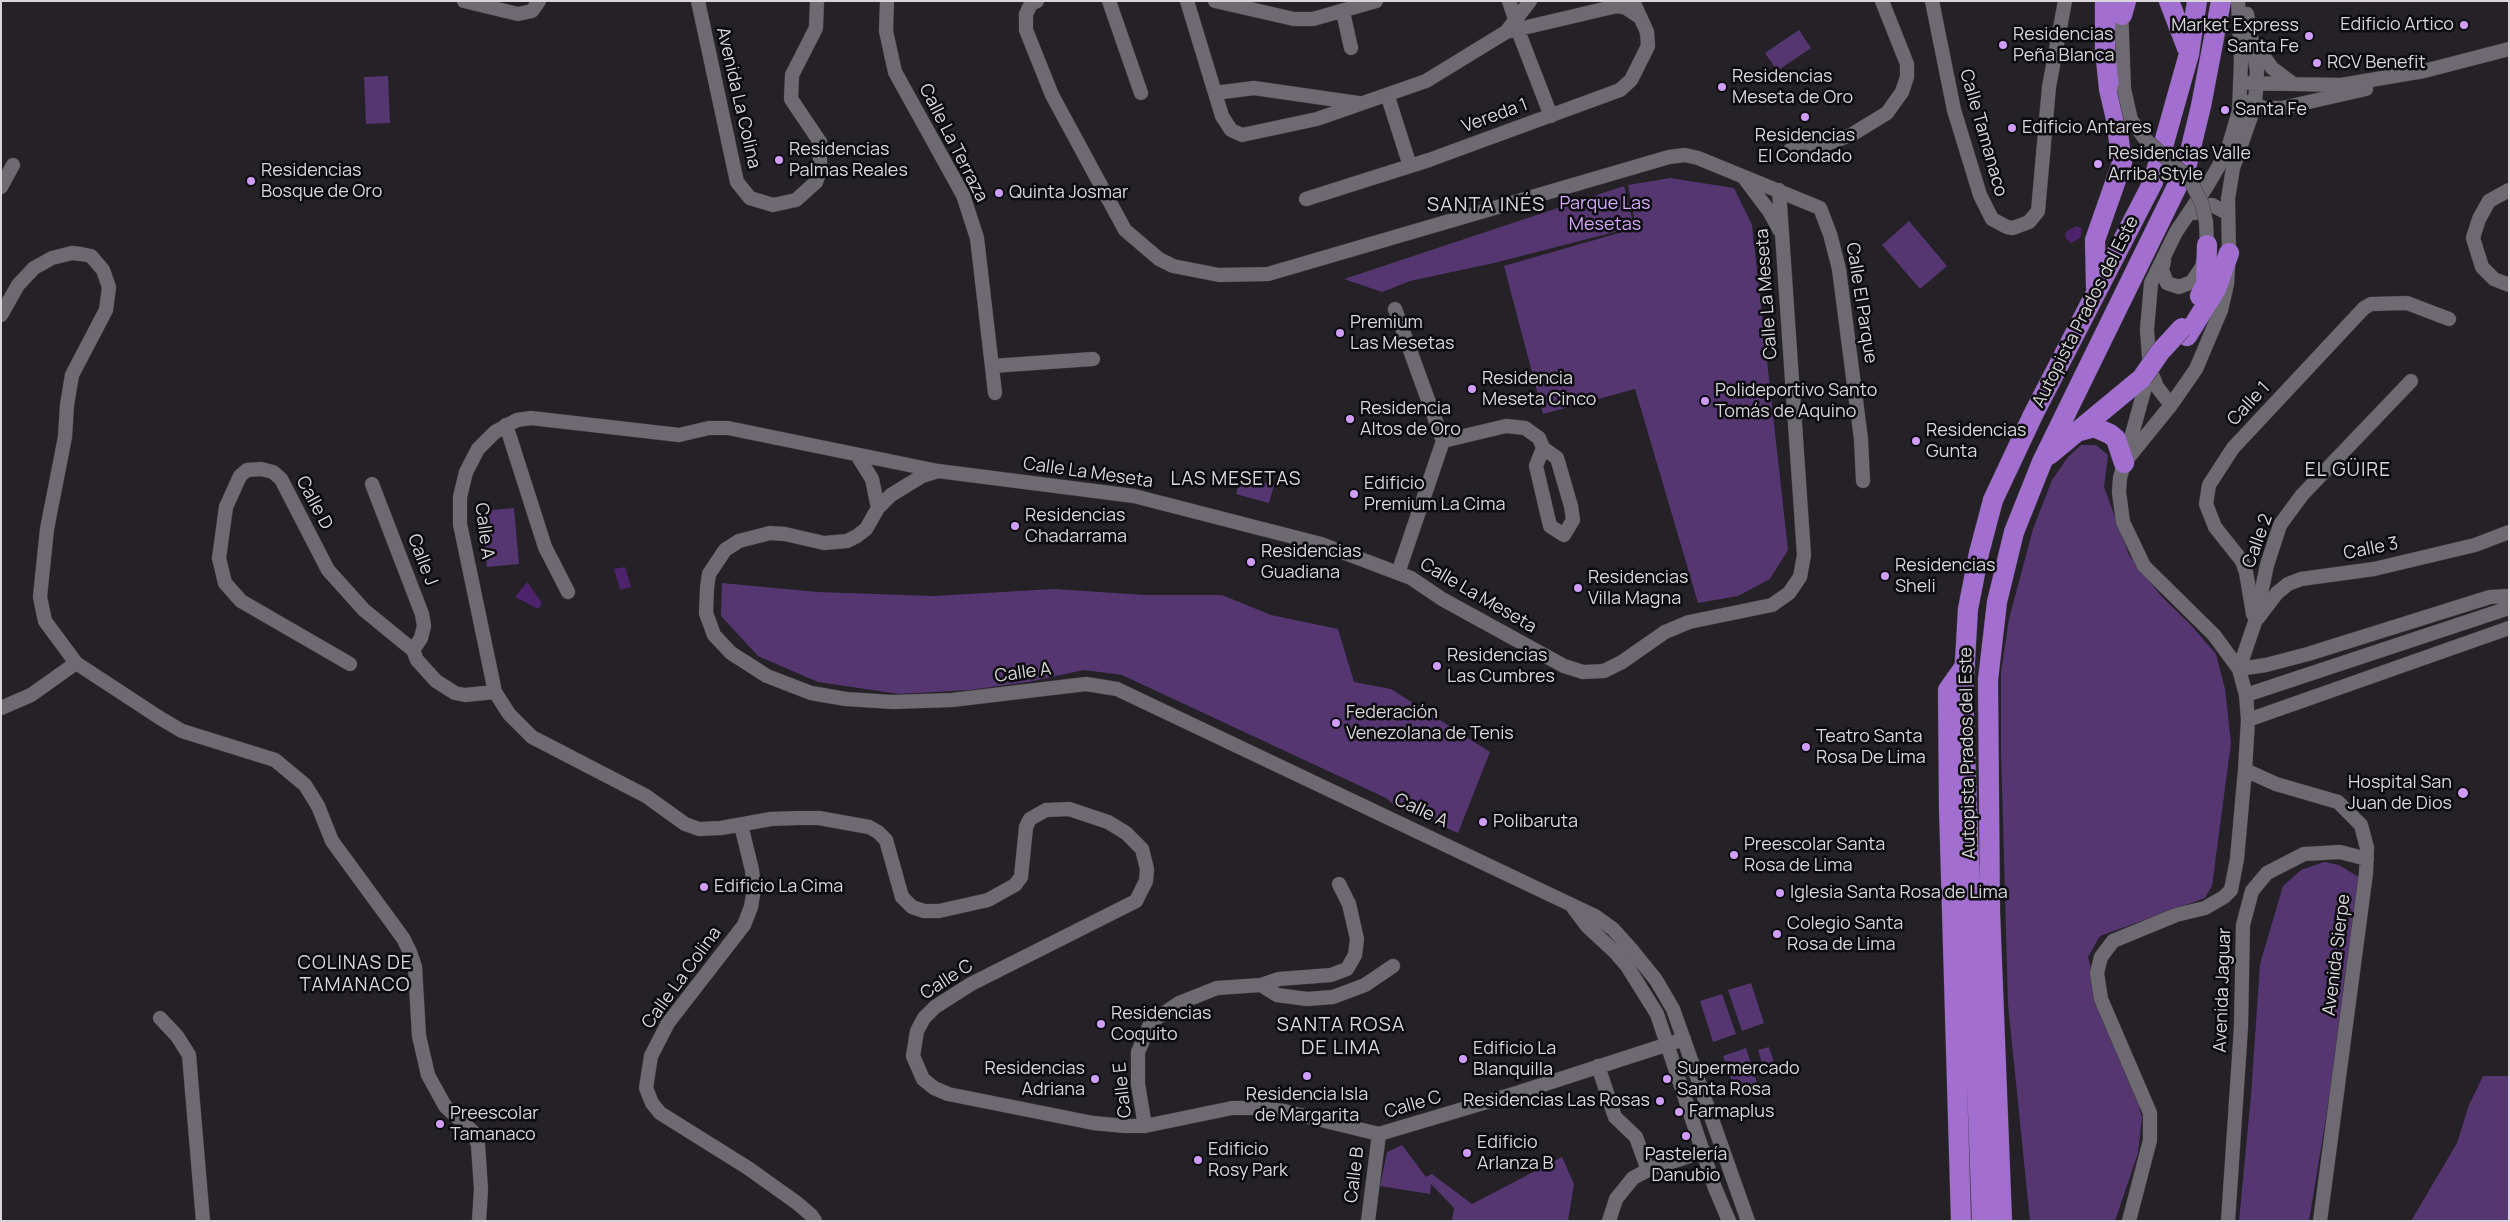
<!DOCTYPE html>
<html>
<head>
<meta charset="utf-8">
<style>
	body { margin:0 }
	#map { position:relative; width:2510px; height:1222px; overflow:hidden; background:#242127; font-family:Manrope,sans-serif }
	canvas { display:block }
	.frame { position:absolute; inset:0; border:2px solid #d8d6da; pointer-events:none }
</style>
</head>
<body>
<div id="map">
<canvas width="2510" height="1222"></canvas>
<div class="frame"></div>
</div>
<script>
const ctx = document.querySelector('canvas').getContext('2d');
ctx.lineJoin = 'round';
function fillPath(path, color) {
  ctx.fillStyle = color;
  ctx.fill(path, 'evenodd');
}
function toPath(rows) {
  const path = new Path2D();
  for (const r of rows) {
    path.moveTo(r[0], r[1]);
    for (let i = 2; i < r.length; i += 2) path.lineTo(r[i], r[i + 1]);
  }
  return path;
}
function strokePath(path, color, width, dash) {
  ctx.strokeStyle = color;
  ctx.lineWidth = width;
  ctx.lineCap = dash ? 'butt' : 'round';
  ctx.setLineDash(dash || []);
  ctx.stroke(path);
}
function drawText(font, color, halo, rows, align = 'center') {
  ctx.font = font + ' Manrope,sans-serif';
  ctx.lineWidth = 5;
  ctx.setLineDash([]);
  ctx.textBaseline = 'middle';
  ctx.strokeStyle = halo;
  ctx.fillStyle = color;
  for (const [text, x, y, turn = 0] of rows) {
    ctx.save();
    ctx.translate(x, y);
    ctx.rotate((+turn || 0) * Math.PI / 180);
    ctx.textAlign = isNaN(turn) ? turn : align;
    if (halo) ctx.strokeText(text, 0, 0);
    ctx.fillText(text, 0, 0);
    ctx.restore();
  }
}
fillPath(toPath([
	[1799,30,1811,48,1777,71,1765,53],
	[388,76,390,123,366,124,364,77],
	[1670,178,1734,188,1752,225,1788,550,1770,579,1738,596,1698,603,1635,389,1543,414,1504,266,1636,228,1628,185],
	[1624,186,1634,227,1494,263,1410,281,1382,292,1344,279],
	[1909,221,1947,266,1920,289,1882,245],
	[2081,445,2096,445,2108,455,2104,487,2129,555,2162,597,2190,624,2216,654,2225,689,2231,743,2212,886,2205,898,2100,936,2088,957,2099,1000,2125,1060,2142,1117,2138,1153,2115,1221,2030,1221,2008,1004,2001,750,2001,672,2009,619,2033,529,2052,480,2068,457],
	[1241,476,1274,485,1269,503,1236,494],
	[514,508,519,564,487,567,482,511],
	[722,583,817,592,934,596,1054,589,1145,595,1222,595,1271,615,1338,629,1354,682,1391,689,1490,752,1458,833,1396,807,1386,798,1122,675,1084,670,1028,682,970,690,899,694,818,682,758,656,721,616],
	[2324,862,2339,865,2365,881,2309,1221,2239,1221,2251,1095,2260,964,2283,886,2301,870],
	[1751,983,1764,1023,1742,1031,1728,990],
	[1722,994,1736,1034,1713,1042,1700,1001],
	[1769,1047,1777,1072,1766,1076,1758,1050],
	[1746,1048,1759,1089,1737,1096,1723,1056],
	[2483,1076,2509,1076,2509,1221,2411,1221,2457,1143,2469,1105],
	[1402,1145,1426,1177,1432,1174,1472,1204,1562,1157,1574,1184,1568,1221,1452,1221,1454,1208,1431,1184,1430,1194,1380,1186,1387,1152]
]), '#553671');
fillPath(toPath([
	[2077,226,2082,229,2080,238,2071,243,2066,239,2065,234,2068,230],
	[625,567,631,587,620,590,614,569],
	[527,582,542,603,538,609,515,597]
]), '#4e236e');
const minor = toPath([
	[464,1,518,14,532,11,539,1],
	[698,1,737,182,750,198,773,205,796,200,816,182,820,171,820,142,791,99,792,75,816,28,817,1],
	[887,1,886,31,895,72,963,195,977,238,995,393],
	[1037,1,1031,4,1026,14,1026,30,1052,95,1125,230,1159,259,1173,266,1219,275,1268,274,1669,157,1685,155,1698,158,1820,208,1830,234,1839,269,1861,439,1863,481],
	[1109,1,1141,93],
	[1187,1,1222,116,1231,130,1242,135,1317,119,1426,81,1506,32,1530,1],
	[1215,1,1294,19,1313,19,1376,1],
	[1509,1,1515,19],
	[1932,1,1954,110,1980,195,1992,219,2007,227,2013,228,2029,222,2038,211,2049,87,2065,1],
	[2121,7,2124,89],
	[1343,12,1351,48],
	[1517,28,1551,116],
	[1506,32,1617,6,1626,8,1641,18],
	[2256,45,2272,68,2292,83],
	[2249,83,2341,85,2424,71,2509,49],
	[1215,93,1254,88,1358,103],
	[1388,97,1410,166],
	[2248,102,2264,108,2282,108,2366,89],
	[1790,150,1821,146,1851,135,1887,113,1902,92,1907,77,1907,64,1882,1],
	[1745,179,1769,211,1780,231],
	[1,187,13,165],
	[2509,190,2489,201,2479,219,2473,238,2482,267,2494,279,2509,285],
	[1306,199,1429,160,1620,90,1631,80,1648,46,1647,32,1633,1],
	[2195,213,2205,206,2212,205,2227,213],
	[2164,261,2162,270,2167,283,2179,287,2192,282,2202,267,2207,245,2206,222],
	[1395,309,1443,441],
	[1,315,18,285,34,268,52,258,72,253,81,254,91,256,103,270,109,287,106,310,72,375,67,405,65,437,47,529,40,597,45,621,76,663,160,718,182,731,275,760,305,785,318,806,332,841,403,938,410,952,415,967,419,1036,428,1075,445,1106,473,1132,478,1145,481,1189,479,1221],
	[992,366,1093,359],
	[2150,369,2157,387,2171,405],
	[2411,381,2302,495,2280,525,2267,565,2255,622,2239,669,2266,665,2308,654,2490,597,2509,596],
	[506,425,545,547,568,592],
	[1443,441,1506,426,1525,428,1539,438,1543,448,1557,458,1571,506,1573,520,1564,535,1550,526,1536,466,1543,448],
	[857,455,872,479,878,508],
	[2128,458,2171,405,2196,369,2221,310,2227,284,2229,253,2228,199,2233,168,2255,105,2257,71,2247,14],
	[938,471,922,476,891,495,878,508,866,529,857,536,847,541,824,543,785,534,770,533,739,541,725,550,709,574,707,588,706,613,714,635,731,653,767,676,811,693,846,699,893,702,952,700,1086,684,1117,689,1595,916,1613,929,1631,949,1656,980,1673,1009,1748,1221],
	[372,484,422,614,424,626,421,638,413,650],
	[1398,573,1443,441],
	[2253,614,2246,572,2242,561,2215,527,2206,504,2209,485,2233,448,2364,308,2371,304,2407,303,2449,319],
	[2258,618,2277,593,2288,584,2301,579,2374,569,2475,545,2509,532],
	[350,664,241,601,225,583,219,558,226,507,240,476,247,470,261,469,273,472,281,479,328,570,364,610,413,650,417,660,436,681,455,693,465,695,495,692],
	[2246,695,2509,608],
	[1,708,31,695,76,663],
	[2248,720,2509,628],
	[2245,770,2276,784,2338,802,2361,825,2367,848,2366,873,2320,1221],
	[741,825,752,870,754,889,751,907,744,925,668,1023,651,1056,646,1088,652,1103,660,1113,748,1168,797,1203,811,1215,815,1221],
	[1572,906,1587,926,1615,952,1627,966,1657,1014,1715,1188,1729,1221],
	[1261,985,1277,995,1307,999,1333,997,1365,985,1393,966],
	[160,1018,177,1036,189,1055,203,1221],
	[1684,1039,1517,1093,1379,1134,1284,1111,1257,1108,1232,1108,1145,1126,1125,1126,1093,1123,948,1094,934,1088,923,1079,913,1056,917,1031,924,1018,935,1007,971,984,1136,901,1146,881,1147,869,1142,849,1126,833,1108,822,1069,809,1046,810,1030,819,1026,827,1021,877,1015,885,988,900,939,911,924,911,912,907,902,897,886,840,878,832,869,827,819,818,798,818,771,819,721,828,699,829,685,824,646,796,532,737,509,714,495,692,460,524,460,497,466,472,478,449,495,432,517,420,531,418,679,435,709,428,728,428,938,471,1134,496,1321,544,1411,578,1442,599,1564,666,1583,672,1604,671,1622,662,1665,632,1689,622,1772,605,1789,593,1800,577,1804,555,1779,190],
	[1598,1066,1615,1117,1636,1137,1648,1170],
	[1145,1126,1138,1084,1138,1052,1151,1022,1179,1003,1217,988,1261,985,1279,979,1331,975,1347,969,1355,955,1357,939,1349,904,1339,884],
	[1368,1221,1379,1134],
	[1609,1221,1616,1199,1633,1178,1648,1170,1704,1151],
	[2129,1221,2150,1140,2150,1113,2101,999,2097,973,2101,957,2113,941,2176,915,2205,908,2224,897,2231,890,2237,859,2245,770,2248,720,2246,695,2239,669,2214,635,2144,566,2123,522,2119,492,2120,478,2150,369,2147,330,2151,283,2176,232,2207,186,2227,152,2239,111,2241,61,2238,1],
	[2228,1221,2241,1027,2243,925,2252,891,2267,873,2304,854,2340,852,2367,859]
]);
const highway = toPath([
	[2169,1,2187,48],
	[2122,15,2126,1],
	[2096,287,2095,240,2122,163,2116,119,2109,89,2105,50,2105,1],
	[2200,296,2206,284,2207,245],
	[2187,336,2216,289,2229,253],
	[2076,432,2094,427,2110,434,2116,439,2124,463],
	[2049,455,2142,378],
	[1961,1221,1949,808,1948,690,1965,666],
	[1982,1221,1963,695,1968,609,1979,553,1993,500,2033,415,2153,182,2189,54,2197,1],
	[2002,1221,1990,911,1988,680,1997,602,2014,532,2042,462,2186,168,2201,106,2221,1]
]);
strokePath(minor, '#3e3b40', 15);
strokePath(highway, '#3e3b40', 21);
strokePath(minor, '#6e6a71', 14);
strokePath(highway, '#a26ed0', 20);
const minorBridge = toPath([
	[2124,89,2131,120,2146,140,2189,178,2202,204,2206,222]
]);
const highwayBridge = toPath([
	[2142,378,2160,352,2182,328]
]);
strokePath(minorBridge, '#3e3b40', 15, []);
strokePath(highwayBridge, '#3e3b40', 21, []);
strokePath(minorBridge, '#6e6a71', 14);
strokePath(highwayBridge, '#a26ed0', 20);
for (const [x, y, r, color] of [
	[2464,25,5,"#d09dff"],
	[2309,36,5,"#d09dff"],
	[2003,45,5,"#d09dff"],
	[2317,63,5,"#d09dff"],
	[1722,87,5,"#d09dff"],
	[2225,110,5,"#d09dff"],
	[1805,117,5,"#d09dff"],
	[2012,128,5,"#d09dff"],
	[779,160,5,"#d09dff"],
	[2098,164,5,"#d09dff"],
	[251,181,5,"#d09dff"],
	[999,193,5,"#d09dff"],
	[1340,333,5,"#d09dff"],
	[1472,389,5,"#d09dff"],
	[1705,401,5,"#d09dff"],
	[1350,419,5,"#d09dff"],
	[1916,441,5,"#d09dff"],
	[1354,494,5,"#d09dff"],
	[1015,526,5,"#d09dff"],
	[1251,562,5,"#d09dff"],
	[1885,576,5,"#d09dff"],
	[1578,588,5,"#d09dff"],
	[1437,666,5,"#d09dff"],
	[1336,723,5,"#d09dff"],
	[1806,747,5,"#d09dff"],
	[2463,793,6,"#d09dff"],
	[1483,822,5,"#d09dff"],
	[1734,855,5,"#d09dff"],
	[704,887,5,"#d09dff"],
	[1780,893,5,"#d09dff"],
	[1777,934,5,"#d09dff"],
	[1101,1024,5,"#d09dff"],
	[1463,1059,5,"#d09dff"],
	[1307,1076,5,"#d09dff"],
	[1095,1079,5,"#d09dff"],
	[1667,1079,5,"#d09dff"],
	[1660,1101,5,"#d09dff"],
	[1679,1112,5,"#d09dff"],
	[440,1124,5,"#d09dff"],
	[1686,1136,5,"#d09dff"],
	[1467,1153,5,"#d09dff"],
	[1198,1160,5,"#d09dff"]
]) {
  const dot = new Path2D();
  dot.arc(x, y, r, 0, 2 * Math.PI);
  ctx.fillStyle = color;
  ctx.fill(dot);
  strokePath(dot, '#0c0b0e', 2);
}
drawText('18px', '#d8d6da', '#0c0b0e', [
	["Edificio Artico",2454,25,"right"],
	["Market Express",2299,26,"right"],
	["Santa Fe",2299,47,"right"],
	["Residencias",2013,35],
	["Peña Blanca",2013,56],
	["RCV Benefit",2327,63],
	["Residencias",1732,77],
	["Meseta de Oro",1732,98],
	["Santa Fe",2235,110],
	["Edificio Antares",2022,128],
	["Residencias",1805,136,"center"],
	["El Condado",1805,157,"center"],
	["Residencias",789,150],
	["Palmas Reales",789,171],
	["Residencias Valle",2108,154],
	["Arriba Style",2108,175],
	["Residencias",261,171],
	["Bosque de Oro",261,192],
	["Quinta Josmar",1009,193],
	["Premium",1350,323],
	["Las Mesetas",1350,344],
	["Residencia",1482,379],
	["Meseta Cinco",1482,400],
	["Polideportivo Santo",1715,391],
	["Tomás de Aquino",1715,412],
	["Residencia",1360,409],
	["Altos de Oro",1360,430],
	["Residencias",1926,431],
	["Gunta",1926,452],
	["Edificio",1364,484],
	["Premium La Cima",1364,505],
	["Residencias",1025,516],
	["Chadarrama",1025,537],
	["Residencias",1261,552],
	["Guadiana",1261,573],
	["Residencias",1895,566],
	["Sheli",1895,587],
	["Residencias",1588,578],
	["Villa Magna",1588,599],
	["Residencias",1447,656],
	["Las Cumbres",1447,677],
	["Federación",1346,713],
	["Venezolana de Tenis",1346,734],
	["Teatro Santa",1816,737],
	["Rosa De Lima",1816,758],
	["Hospital San",2452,783,"right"],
	["Juan de Dios",2452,804,"right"],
	["Polibaruta",1493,822],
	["Preescolar Santa",1744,845],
	["Rosa de Lima",1744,866],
	["Edificio La Cima",714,887],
	["Iglesia Santa Rosa de Lima",1790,893],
	["Colegio Santa",1787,924],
	["Rosa de Lima",1787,945],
	["Residencias",1111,1014],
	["Coquito",1111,1035],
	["Edificio La",1473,1049],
	["Blanquilla",1473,1070],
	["Residencias",1085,1069,"right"],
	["Adriana",1085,1090,"right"],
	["Supermercado",1677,1069],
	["Santa Rosa",1677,1090],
	["Residencia Isla",1307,1095,"center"],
	["de Margarita",1307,1116,"center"],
	["Residencias Las Rosas",1650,1101,"right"],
	["Farmaplus",1689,1112],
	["Preescolar",450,1114],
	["Tamanaco",450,1135],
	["Edificio",1477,1143],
	["Arlanza B",1477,1164],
	["Edificio",1208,1150],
	["Rosy Park",1208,1171],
	["Pastelería",1686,1155,"center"],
	["Danubio",1686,1176,"center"]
], 'left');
drawText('18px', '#d8d6da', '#0c0b0e', [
	["Avenida La Colina",738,98,77],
	["Vereda 1",1495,116,-20],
	["Calle Tamanaco",1983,133,74],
	["Calle La Terraza",953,143,63],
	["Calle La Meseta",1767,294,-94],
	["Calle El Parque",1861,303,81],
	["Autopista Prados del Este",2086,312,-63],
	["Calle 1",2249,404,-47],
	["Calle La Meseta",1088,473,8],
	["Calle D",314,503,62],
	["Calle A",484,531,83],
	["Calle 2",2258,541,-70],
	["Calle 3",2371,549,-11],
	["Calle J",422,560,69],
	["Calle La Meseta",1478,596,30],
	["Calle A",1023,673,-8],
	["Autopista Prados del Este",1968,753,-91],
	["Calle A",1421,811,25],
	["Avenida Sierpe",2337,955,-83],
	["Calle La Colina",682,978,-54],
	["Calle C",947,980,-33],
	["Avenida Jaguar",2223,990,-88],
	["Calle E",1123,1090,-96],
	["Calle C",1413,1105,-16],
	["Calle B",1355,1175,-83]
]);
drawText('18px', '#d4a8fe', '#0c0b0e', [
	["Parque Las",1605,204],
	["Mesetas",1605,225]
]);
ctx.letterSpacing = '1px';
drawText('19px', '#d8d6da', '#0c0b0e', [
	["EL GÜIRE",2348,471],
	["LAS MESETAS",1236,480],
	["COLINAS DE",355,964],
	["TAMANACO",355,986]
]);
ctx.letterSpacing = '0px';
ctx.letterSpacing = '1px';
drawText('20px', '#d8d6da', '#0c0b0e', [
	["SANTA INÉS",1486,205],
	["SANTA ROSA",1341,1025],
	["DE LIMA",1341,1048]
]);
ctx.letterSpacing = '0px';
</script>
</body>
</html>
